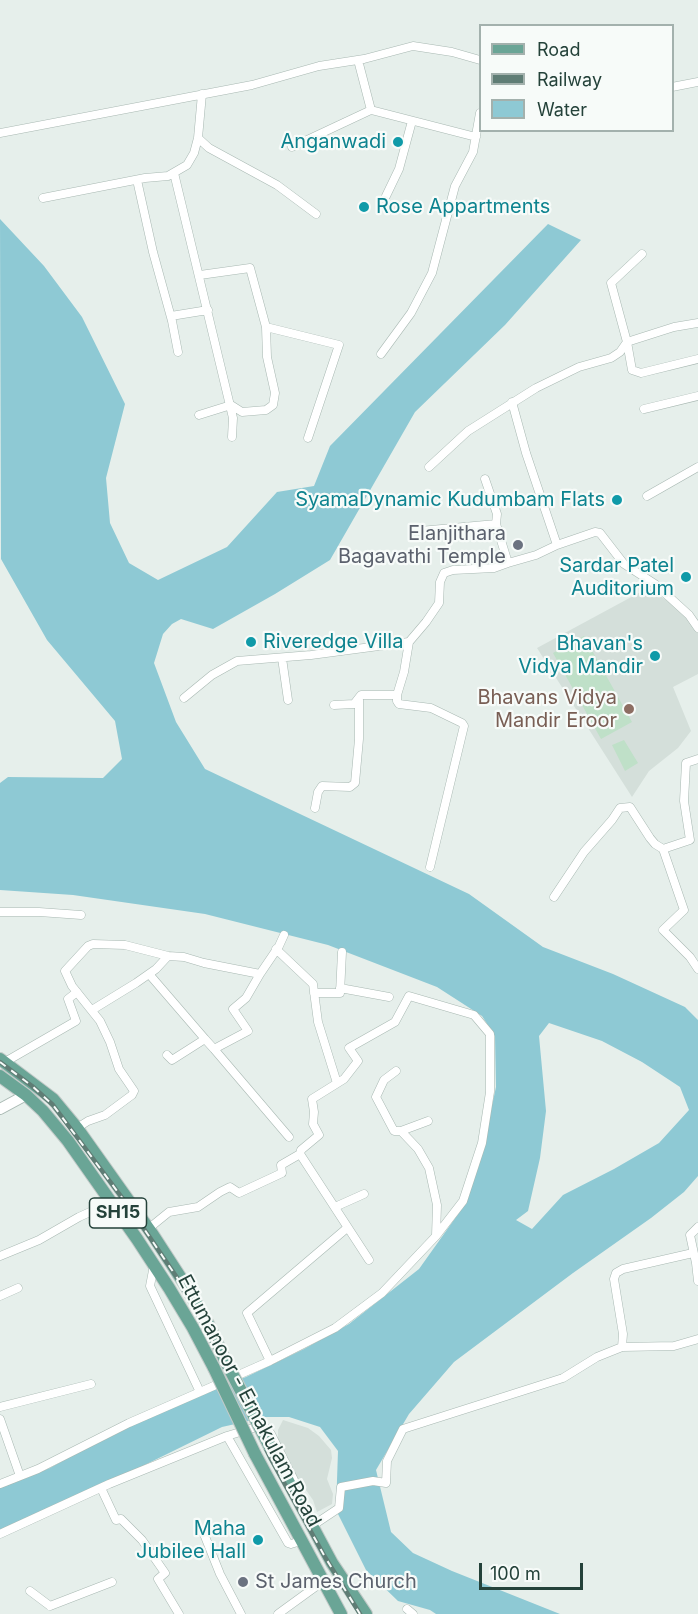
<!DOCTYPE html>
<html>
<head>
<meta charset="utf-8">
<style>
	body { margin:0 }
	#map { position:relative; width:698px; height:1614px; overflow:hidden; background:#e6efeb; font-family:Inter,sans-serif }
	canvas { display:block }
	.legend { position:absolute; left:479px; top:24px; width:195px; height:108px; box-sizing:border-box; background:#f7fbf9; border:2px solid #a3b1ad; margin:0; padding:8px 10px; list-style:none; font-size:18px; color:#24423a }
	.legend li { display:flex; align-items:center; gap:12px; height:30px }
	.legend b { width:30px; border:2px solid #a3b1ad }
	.scale { position:absolute; left:479px; top:1563px; width:104px; height:27px; box-sizing:border-box; border:3px solid #24423a; border-top:0; padding-left:8px; font-size:18px; line-height:21px; white-space:nowrap; color:#24423a; -webkit-text-stroke:4px #f7fbf9; paint-order:stroke }
</style>
</head>
<body>
<div id="map">
<canvas width="698" height="1614"></canvas>
<ul class="legend">
<li><b style="height:8px;background:#6aa596"></b>Road</li>
<li><b style="height:8px;background:#5f7d75"></b>Railway</li>
<li><b style="height:16px;background:#8ec9d4"></b>Water</li>
</ul>
<div class="scale">100 m</div>
</div>
<script>
const ctx = document.querySelector('canvas').getContext('2d');
ctx.lineJoin = 'round';
function fillPath(path, color) {
  ctx.fillStyle = color;
  ctx.fill(path, 'evenodd');
}
function toPath(rows) {
  const path = new Path2D();
  for (const r of rows) {
    path.moveTo(r[0], r[1]);
    for (let i = 2; i < r.length; i += 2) path.lineTo(r[i], r[i + 1]);
  }
  return path;
}
function strokePath(path, color, width, dash) {
  ctx.strokeStyle = color;
  ctx.lineWidth = width;
  ctx.lineCap = dash ? 'butt' : 'round';
  ctx.setLineDash(dash || []);
  ctx.stroke(path);
}
function drawText(font, color, halo, rows, align = 'center') {
  ctx.font = font + ' Inter,sans-serif';
  ctx.lineWidth = 4.5;
  ctx.setLineDash([]);
  ctx.textBaseline = 'middle';
  ctx.strokeStyle = halo;
  ctx.fillStyle = color;
  for (const [text, x, y, turn = 0] of rows) {
    ctx.save();
    ctx.translate(x, y);
    ctx.rotate((+turn || 0) * Math.PI / 180);
    ctx.textAlign = isNaN(turn) ? turn : align;
    if (halo) ctx.strokeText(text, 0, 0);
    ctx.fillText(text, 0, 0);
    ctx.restore();
  }
}
fillPath(toPath([
	[648,588,684,612,698,633,698,674,673,687,691,731,678,748,649,771,632,797,537,648],
	[283,1420,308,1428,319,1436,331,1450,332,1458,327,1479,333,1494,332,1504,317,1512,313,1500,299,1480,292,1474,278,1445,278,1430]
]), '#d4dfda');
fillPath(toPath([
	[584,636,632,722,601,739,553,653],
	[624,740,638,763,625,771,612,745]
]), '#bfe0c8');
fillPath(toPath([
	[0,219,44,266,82,317,125,404,106,478,110,523,129,563,158,580,227,547,277,492,314,486,330,446,548,224,581,240,505,325,415,412,330,560,275,594,213,629,181,619,172,624,163,634,154,663,176,722,205,769,469,894,543,947,613,974,685,1007,698,1020,698,1176,684,1192,651,1218,573,1273,454,1362,409,1414,376,1470,391,1532,413,1553,452,1571,560,1614,436,1614,430,1610,398,1601,366,1570,336,1510,338,1451,320,1427,289,1417,266,1417,222,1427,106,1484,0,1531,0,1487,50,1468,94,1443,206,1392,246,1377,304,1349,349,1324,419,1269,466,1203,480,1161,496,1087,495,1036,482,1016,437,987,328,945,205,914,73,895,0,890,0,783,8,777,103,778,122,759,115,721,47,640,1,559],
	[549,1023,602,1041,642,1062,680,1087,689,1110,659,1143,614,1169,563,1195,532,1229,516,1220,528,1211,540,1158,546,1111,539,1036]
]), '#8ec9d4');
const minor = toPath([
	[358,60,371,110],
	[672,87,698,82],
	[0,133,252,85,319,66,364,59,413,46,452,52,480,60],
	[198,138,209,148,277,185,316,214],
	[292,147,371,110,476,137],
	[174,173,233,418,232,437],
	[137,180,153,252,172,321,178,352],
	[386,196,399,169,412,121],
	[43,198,145,178,168,176,187,165,194,153,198,138,202,94],
	[642,254,611,283,627,342,632,370,641,373,698,359],
	[200,275,250,268,266,327,339,345,308,438],
	[171,316,208,310],
	[381,354,411,313,432,273,455,186,473,152,480,113],
	[512,402,526,453,557,545,595,532,600,533,624,564,655,584,689,615,698,628],
	[644,409,698,396],
	[199,415,231,405,242,412,266,410,273,405,275,393,267,357,266,327],
	[429,467,468,431,536,388,579,367,611,358,620,352,627,342,674,327,698,323],
	[485,479,497,514,496,524],
	[647,496,698,467],
	[420,531,496,524,508,563,536,555,557,545],
	[282,658,288,700],
	[397,695,397,701,399,704,431,708,462,723,464,726,430,867],
	[184,698,212,675,237,661,311,655,409,642,426,622,439,603,440,582,444,573,453,570,494,568,508,563],
	[334,705,354,704,361,695,397,695,404,672,409,642],
	[698,759,686,763,684,801,690,840,663,849,684,910,663,930,690,957,698,969],
	[315,808,318,792,322,786,350,787,355,783,359,739,359,700],
	[554,897,584,852,612,820,620,808,630,807,650,838,655,844,663,849],
	[0,912,39,912,81,915],
	[276,949,313,984,318,1022,337,1083],
	[168,956,184,957,204,963,260,974,279,946,284,935],
	[149,974,205,1039],
	[340,988,389,997],
	[314,993,340,993,342,952],
	[214,1049,289,1137],
	[167,1055,172,1060,205,1039,214,1049,248,1031,233,1009,246,998,260,974],
	[5,1062,76,1021,68,999,77,992],
	[396,1071,384,1080,376,1097,394,1131,401,1131],
	[77,1128,88,1121,105,1115,132,1095,134,1091,119,1069,110,1042,100,1021,72,986,65,971,88,946,93,944,125,945,168,956,156,969,136,983,92,1010],
	[300,1154,369,1260],
	[335,1207,364,1194],
	[148,1229,169,1212,198,1207,220,1192,230,1187,239,1193,282,1173,281,1165,300,1154,301,1150,319,1135,313,1124,314,1112,312,1099,344,1079,358,1061,349,1048,395,1022,409,996,474,1015,490,1034,490,1092,482,1143,463,1201,436,1236],
	[0,1256,39,1240,79,1217,110,1203],
	[698,1261,696,1263,698,1281],
	[696,1263,690,1235,698,1227],
	[0,1296,18,1288],
	[622,1347,623,1334,614,1279,616,1273,623,1269,693,1253],
	[270,1361,247,1313,347,1228],
	[200,1392,270,1361,335,1328,382,1293,436,1236,437,1205,429,1168,418,1149,401,1131,428,1121],
	[0,1407,91,1384],
	[0,1419,20,1476],
	[227,1436,263,1425,271,1434,294,1480],
	[0,1484,38,1469,129,1423,200,1392,150,1286,154,1265],
	[101,1488,116,1520,121,1519,142,1540,165,1573,158,1579,179,1614],
	[315,1524,339,1508,341,1487,373,1481,386,1483,387,1461,403,1429,563,1378,597,1357,622,1347,674,1346,698,1339],
	[0,1534,109,1484,227,1436,288,1543,291,1544,301,1541],
	[204,1534,220,1574,241,1614],
	[30,1591,50,1606],
	[50,1606,112,1582],
	[407,1609,413,1614],
	[278,1614,322,1582]
]);
const tertiary = toPath([
	[0,1109,26,1095]
]);
const primary = toPath([
	[0,1059,53,1099,77,1128,153,1235,186,1286,208,1324,225,1360],
	[0,1076,26,1095,43,1111,68,1141,137,1239,169,1288,193,1328,214,1368],
	[270,1447,332,1563,366,1614],
	[255,1454,341,1614]
]);
strokePath(minor, '#a8b8b2', 9);
strokePath(tertiary, '#a8b8b2', 12);
strokePath(primary, '#c2cac8', 14);
strokePath(minor, '#fff', 8);
strokePath(tertiary, '#fff', 10);
strokePath(primary, '#6aa596', 12);
const rail = toPath([
	[0,1062,32,1086,53,1105,132,1211,180,1282,224,1363,271,1459,325,1557,360,1614]
]);
strokePath(rail, '#5f7d75', 4.5);
strokePath(rail, '#f7fbf9', 2, [7]);
const primaryBridge = toPath([
	[225,1360,270,1447],
	[214,1368,255,1454]
]);
strokePath(primaryBridge, '#c2cac8', 14, []);
strokePath(primaryBridge, '#6aa596', 12);
for (const [x, y, r, color] of [
	[398,142,6,"#0f9aa8"],
	[364,207,6,"#0f9aa8"],
	[617,500,6,"#0f9aa8"],
	[518,545,6,"#6b7280"],
	[686,577,6,"#0f9aa8"],
	[251,642,6,"#0f9aa8"],
	[655,656,6,"#0f9aa8"],
	[629,709,6,"#8d6e63"],
	[258,1540,6,"#0f9aa8"],
	[243,1582,6,"#6b7280"]
]) {
  const dot = new Path2D();
  dot.arc(x, y, r, 0, 2 * Math.PI);
  ctx.fillStyle = color;
  ctx.fill(dot);
  strokePath(dot, '#f7fbf9', 2);
}
for (const [x, y, w] of [
	[118,1213,57]
]) {
  const box = new Path2D();
  box.roundRect(x - w / 2, y - 15, w, 30, 4.5);
  ctx.fillStyle = '#f7fbf9';
  ctx.fill(box);
  strokePath(box, '#24423a', 1.5);
}
drawText('bold 18px', '#24423a', null, [
	["SH15",118,1213]
]);
drawText('20px', '#0d838f', '#f7fbf9', [
	["Anganwadi",386,142],
	["Rose Appartments",376,207,"left"],
	["SyamaDynamic Kudumbam Flats",605,500],
	["Sardar Patel",674,566],
	["Auditorium",674,589],
	["Riveredge Villa",263,642,"left"],
	["Bhavan's",643,644],
	["Vidya Mandir",643,667],
	["Maha",246,1529],
	["Jubilee Hall",246,1552]
], 'right');
drawText('20px', '#5b616d', '#f7fbf9', [
	["Elanjithara",506,534],
	["Bagavathi Temple",506,557],
	["St James Church",255,1582,"left"]
], 'right');
drawText('20px', '#785e54', '#f7fbf9', [
	["Bhavans Vidya",617,698],
	["Mandir Eroor",617,721]
], 'right');
drawText('20px', '#24423a', '#f7fbf9', [
	["Ettumanoor - Ernakulam Road",249,1401,62]
]);
</script>
</body>
</html>
